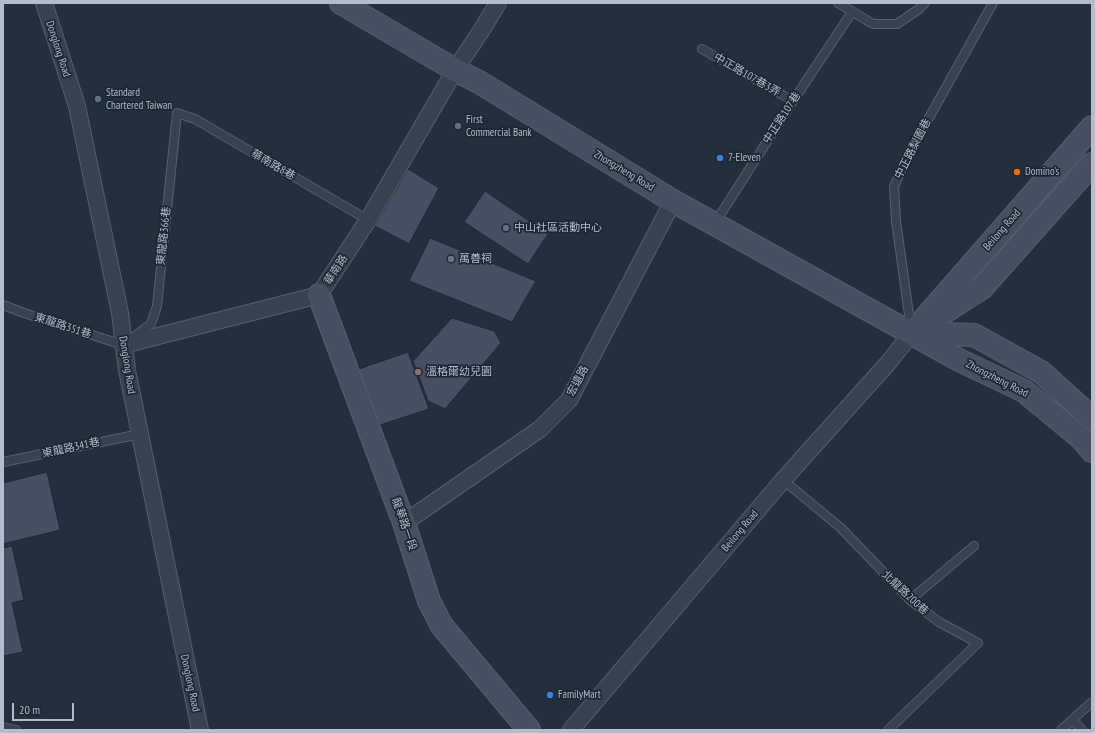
<!DOCTYPE html>
<html>
<head>
<meta charset="utf-8">
<style>
	body { margin:0 }
	#map { position:relative; width:1095px; height:733px; overflow:hidden; background:#242f3e; font-family:"PT Sans Narrow",sans-serif }
	canvas { display:block }
	.frame { position:absolute; inset:0; border:4px solid #b4bcc9; pointer-events:none }
	.scale { position:absolute; left:12px; top:703px; width:62px; height:18px; box-sizing:border-box; border:2px solid #b4bcc9; border-top:0; padding-left:5px; font-size:12px; line-height:14px; white-space:nowrap; color:#b4bcc9; -webkit-text-stroke:3px #1d2633; paint-order:stroke }
</style>
</head>
<body>
<div id="map">
<canvas width="1095" height="733"></canvas>
<div class="frame"></div>
<div class="scale">20 m</div>
</div>
<script>
const ctx = document.querySelector('canvas').getContext('2d');
ctx.lineJoin = 'round';
function fillPath(path, color) {
  ctx.fillStyle = color;
  ctx.fill(path, 'evenodd');
}
function toPath(rows) {
  const path = new Path2D();
  for (const r of rows) {
    path.moveTo(r[0], r[1]);
    for (let i = 2; i < r.length; i += 2) path.lineTo(r[i], r[i + 1]);
  }
  return path;
}
function strokePath(path, color, width, dash) {
  ctx.strokeStyle = color;
  ctx.lineWidth = width;
  ctx.lineCap = dash ? 'butt' : 'round';
  ctx.setLineDash(dash || []);
  ctx.stroke(path);
}
function drawText(font, color, halo, rows, align = 'center') {
  ctx.font = font + ' "PT Sans Narrow","Noto Sans TC",sans-serif';
  ctx.lineWidth = 3.5;
  ctx.setLineDash([]);
  ctx.textBaseline = 'middle';
  ctx.strokeStyle = halo;
  ctx.fillStyle = color;
  for (const [text, x, y, turn = 0] of rows) {
    ctx.save();
    ctx.translate(x, y);
    ctx.rotate((+turn || 0) * Math.PI / 180);
    ctx.textAlign = isNaN(turn) ? turn : align;
    if (halo) ctx.strokeText(text, 0, 0);
    ctx.fillText(text, 0, 0);
    ctx.restore();
  }
}
const building = toPath([
	[408,169,439,188,409,244,375,226,408,169],
	[485,191,548,234,528,264,464,222,485,191],
	[430,238,536,281,512,322,409,281,430,238],
	[452,318,494,331,501,343,445,409,428,401,413,361,452,318],
	[408,352,429,409,377,426,356,370,408,352],
	[47,472,60,530,3,544,3,483,47,472],
	[12,546,24,600,12,603,23,652,3,656,3,548,12,546]
]);
fillPath(building, '#455162');
strokePath(building, '#1f2835', 1);
const lane = toPath([
	[838,3,873,24,897,24,919,9,925,3],
	[702,49,793,101],
	[715,223,793,101,852,12],
	[3,305,24,313,123,345,151,324,157,306,177,113,195,119,368,220],
	[911,329,896,221,894,187,906,159,993,3],
	[3,462,140,434],
	[783,480,841,528,910,600,939,622,978,643,888,730],
	[910,600,974,546],
	[1073,720,1082,730],
	[3,727,16,730],
	[1061,730,1092,702]
]);
const street = toPath([
	[44,3,77,106,120,313,127,370,200,730],
	[123,345,319,295,368,220,455,70,481,31,498,3],
	[404,523,540,429,569,400,673,201],
	[571,730,783,480,888,363,912,333]
]);
const secondary = toPath([
	[341,3,455,70,479,82,673,201,959,360,1024,391,1082,439,1092,451],
	[319,295,404,523,429,601,442,626,529,730],
	[934,319,982,288,1092,164],
	[912,333,1092,127],
	[915,333,974,335,1041,372,1092,418]
]);
strokePath(lane, '#565f6c', 10);
strokePath(street, '#565f6c', 18);
strokePath(secondary, '#565f6c', 24);
strokePath(lane, '#38414e', 8);
strokePath(street, '#38414e', 16);
strokePath(secondary, '#465061', 22);
for (const [x, y, r, color] of [
	[98,99,4,"#5c6f8a"],
	[458,126,4,"#5c6f8a"],
	[720,158,4,"#3f7fe0"],
	[1017,172,4,"#e8710a"],
	[506,228,4,"#5c6f8a"],
	[451,259,4,"#6b7280"],
	[418,372,4,"#8d6e63"],
	[550,695,4,"#3f7fe0"]
]) {
  const dot = new Path2D();
  dot.arc(x, y, r, 0, 2 * Math.PI);
  ctx.fillStyle = color;
  ctx.fill(dot);
  strokePath(dot, '#1d2633', 1.5);
}
drawText('11px', '#b4bcc9', '#1d2633', [
	["Donglong Road",58,49,72],
	["中正路107巷3弄",747,75,30],
	["中正路107巷",782,118,-57],
	["中正路梨園巷",913,149,-63],
	["華南路8巷",273,165,30],
	["Zhongzheng Road",624,171,31],
	["Beilong Road",1002,230,-49],
	["東龍路366巷",164,236,-84],
	["華南路",336,270,-57],
	["東龍路351巷",63,326,18],
	["Donglong Road",127,365,81],
	["Zhongzheng Road",997,379,27],
	["宏遠路",578,381,-62],
	["東龍路341巷",71,448,-12],
	["龍華路一段",404,524,71],
	["Beilong Road",740,531,-50],
	["北龍路200巷",905,593,43],
	["Donglong Road",190,683,78]
]);
drawText('11px', '#b4bcc9', '#1d2633', [
	["Standard",106,93],
	["Chartered Taiwan",106,106],
	["First",466,120],
	["Commercial Bank",466,133],
	["7-Eleven",728,158],
	["Domino's",1025,172],
	["中山社區活動中心",514,228],
	["萬善祠",459,259],
	["溫格爾幼兒園",426,372],
	["FamilyMart",558,695]
], 'left');
</script>
</body>
</html>
